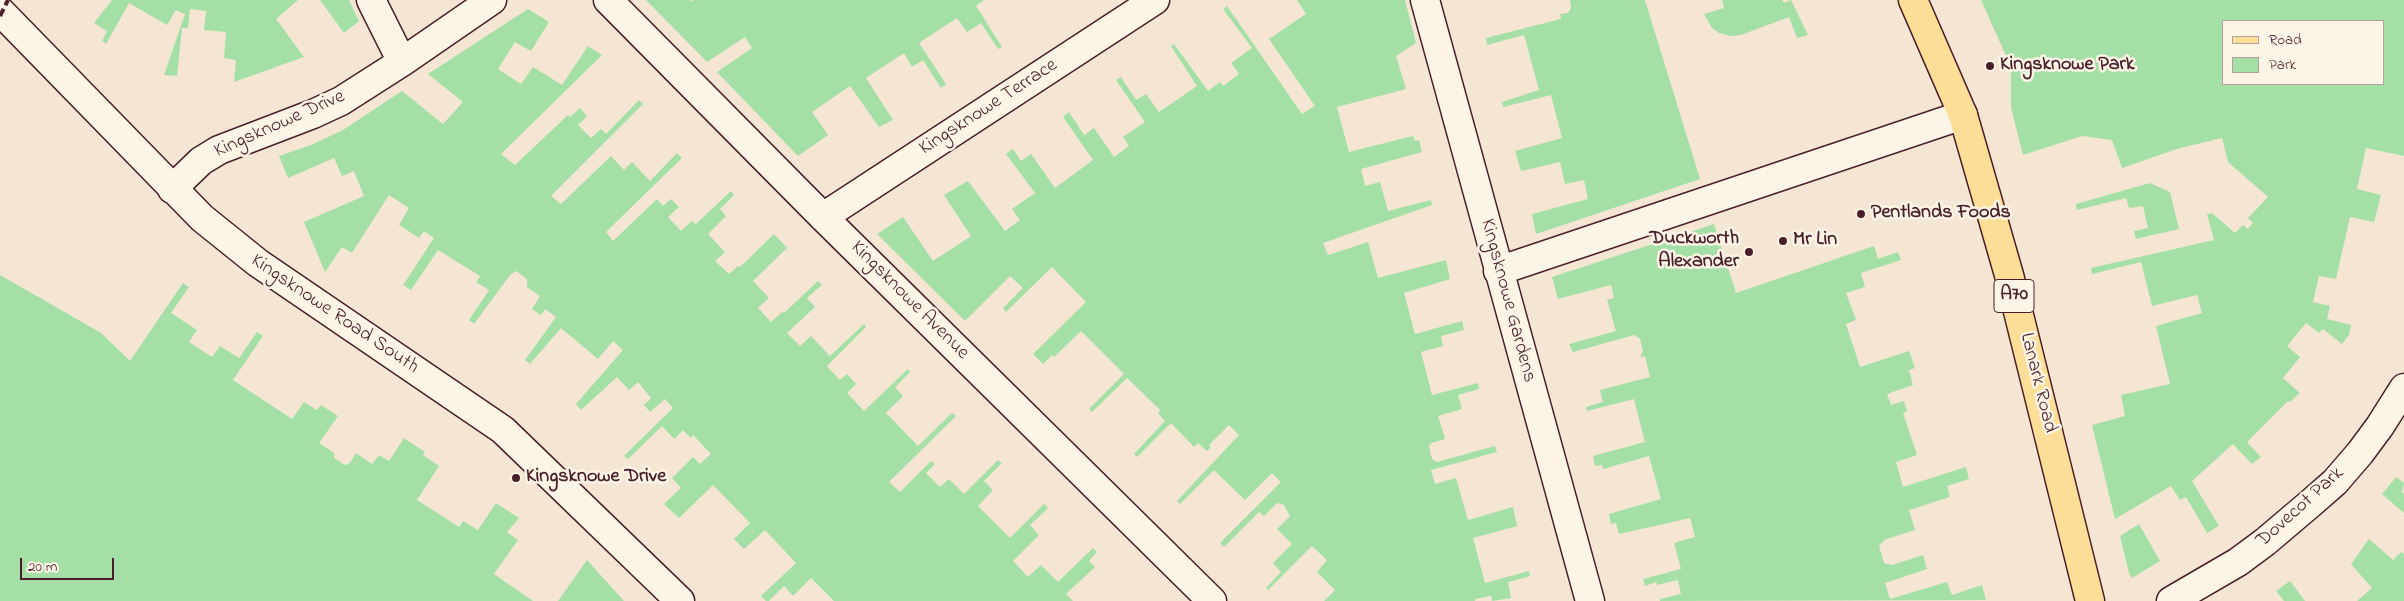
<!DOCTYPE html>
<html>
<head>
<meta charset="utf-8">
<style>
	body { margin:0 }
	#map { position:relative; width:2404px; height:601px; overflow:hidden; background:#f4e6d2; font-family:"Indie Flower",sans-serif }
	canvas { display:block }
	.legend { position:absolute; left:2222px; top:20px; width:162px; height:65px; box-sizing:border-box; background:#fcf5e5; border:1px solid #b59f9b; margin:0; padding:6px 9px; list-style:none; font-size:15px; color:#4a1f2b }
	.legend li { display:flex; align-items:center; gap:10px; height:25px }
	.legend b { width:25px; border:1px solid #b59f9b }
	.scale { position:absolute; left:20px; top:558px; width:94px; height:22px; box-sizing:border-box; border:2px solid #4a1f2b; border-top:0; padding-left:6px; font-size:15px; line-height:18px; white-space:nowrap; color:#4a1f2b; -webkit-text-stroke:4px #fcf5e5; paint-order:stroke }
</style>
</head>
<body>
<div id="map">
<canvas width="2404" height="601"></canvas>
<ul class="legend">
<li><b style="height:6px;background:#fcde96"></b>Road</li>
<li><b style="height:14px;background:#a4e0a6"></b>Park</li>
</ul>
<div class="scale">20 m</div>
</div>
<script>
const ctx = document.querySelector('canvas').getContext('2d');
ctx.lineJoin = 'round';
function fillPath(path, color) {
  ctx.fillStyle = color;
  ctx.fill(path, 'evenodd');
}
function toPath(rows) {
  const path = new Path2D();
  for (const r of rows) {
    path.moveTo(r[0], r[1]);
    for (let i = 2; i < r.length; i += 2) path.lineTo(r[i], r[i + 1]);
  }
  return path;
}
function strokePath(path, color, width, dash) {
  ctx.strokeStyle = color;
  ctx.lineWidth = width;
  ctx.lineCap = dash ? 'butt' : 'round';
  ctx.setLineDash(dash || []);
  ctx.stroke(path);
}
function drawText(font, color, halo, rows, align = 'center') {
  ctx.font = font + ' "Indie Flower",sans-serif';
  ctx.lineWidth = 5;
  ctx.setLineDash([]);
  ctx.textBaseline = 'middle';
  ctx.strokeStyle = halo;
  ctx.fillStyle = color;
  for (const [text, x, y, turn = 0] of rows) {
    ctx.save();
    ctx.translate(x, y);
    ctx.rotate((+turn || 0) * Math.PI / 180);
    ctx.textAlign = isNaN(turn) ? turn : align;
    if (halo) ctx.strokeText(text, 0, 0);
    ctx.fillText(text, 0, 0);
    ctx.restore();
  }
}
fillPath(toPath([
	[112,0,298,0,276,19,304,57,234,82,236,60,224,58,226,32,204,30,206,11,190,9,188,28,182,28,177,76,164,75,185,14,176,10,167,25,129,3,106,44,102,41,107,31,94,23],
	[320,0,349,0,359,21,344,33],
	[646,0,689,0,692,2,693,0,984,0,976,6,1002,47,998,49,981,23,967,32,957,18,919,43,946,84,941,88,923,60,912,67,904,53,866,78,893,120,879,127,850,86,812,112,828,135,798,156,717,72,752,48,745,37,707,62],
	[1297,0,1405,0,1416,43,1396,56,1406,89,1337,107,1349,152,1413,136,1415,141,1419,140,1422,152,1361,169,1365,186,1380,182,1388,211,1431,200,1432,205,1323,243,1328,255,1368,242,1378,278,1446,260,1450,279,1404,293,1415,334,1462,321,1464,330,1441,336,1443,346,1421,352,1432,395,1478,383,1479,389,1458,395,1462,409,1438,416,1445,439,1431,443,1429,446,1432,459,1437,462,1495,446,1497,452,1431,470,1435,484,1456,478,1468,520,1513,507,1517,526,1473,538,1485,583,1529,571,1530,576,1508,582,1511,598,1492,601,1491,596,1475,599,1475,601,1324,601,1335,590,1317,572,1327,560,1312,546,1268,590,1266,588,1281,572,1273,563,1292,544,1277,529,1290,516,1284,505,1277,503,1264,516,1259,512,1224,547,1220,543,1281,482,1272,473,1245,500,1214,470,1180,504,1177,501,1239,435,1229,425,1209,445,1211,447,1207,451,1198,443,1194,447,1171,423,1137,457,1134,454,1165,421,1158,413,1160,410,1127,378,1092,412,1089,409,1124,374,1081,331,1054,357,1052,355,1043,364,1033,354,1086,302,1052,267,1006,312,1003,308,1023,288,1010,276,965,321,877,234,903,217,933,261,971,236,944,195,968,181,1005,231,1020,220,1012,209,1035,193,1006,154,1013,149,1021,161,1031,154,1055,188,1093,160,1063,117,1069,112,1084,135,1094,128,1114,157,1129,146,1123,137,1145,122,1116,80,1121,77,1136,100,1146,94,1159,112,1197,86,1171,46,1174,44,1208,91,1220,82,1223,86,1239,74,1231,63,1252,48,1223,9,1227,6,1302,114,1315,106,1269,39,1306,14],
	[1570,0,1645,0,1700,179,1536,234,1532,214,1588,199,1584,180,1565,184,1560,162,1521,171,1515,151,1562,138,1551,95,1503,107,1502,102,1539,90,1524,35,1487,45,1486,38,1561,19,1560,14,1568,13,1571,8],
	[1722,0,1782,0,1784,3,1791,0,1808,35,1797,38,1789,17,1741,35,1730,36,1719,33,1712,28,1704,14,1724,8],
	[1981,0,2404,0,2404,156,2366,148,2357,189,2381,195,2374,222,2350,217,2336,279,2319,276,2313,302,2330,306,2327,319,2351,325,2349,335,2342,344,2323,329,2319,333,2306,323,2287,346,2300,357,2283,378,2300,393,2290,402,2288,401,2247,442,2261,457,2252,464,2233,444,2192,481,2219,526,2207,533,2186,497,2180,500,2171,486,2115,519,2092,425,2125,416,2121,395,2170,384,2156,326,2202,313,2197,295,2152,306,2141,262,2092,274,2091,268,2214,240,2207,214,2212,213,2235,233,2243,225,2248,229,2253,223,2248,218,2268,197,2228,162,2222,138,2177,149,2122,168,2112,140,2082,136,2023,155,2011,108,2011,67],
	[2223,21,2383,21,2383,84,2223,84],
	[528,9,549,22,531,51,515,42,498,69,521,84,533,67,562,85,588,46,602,55,501,154,515,165,568,115,570,117,580,108,587,116,578,125,591,138,601,129,606,134,639,100,643,104,551,196,561,204,611,156,624,170,632,162,650,181,677,153,682,158,606,232,613,241,657,199,663,206,671,199,679,207,668,217,681,231,692,221,696,224,731,191,734,195,720,209,726,216,708,234,725,252,715,261,729,274,738,266,740,267,774,234,787,248,753,281,769,298,758,308,771,322,782,312,784,313,818,281,822,285,807,298,815,307,787,333,800,346,811,336,830,356,864,324,866,327,827,366,840,380,847,374,856,384,847,393,864,411,908,369,910,372,895,387,903,396,886,413,918,446,952,413,956,416,889,482,900,492,931,461,935,464,926,473,940,487,949,479,964,494,998,460,1002,463,984,481,993,490,978,506,1010,538,1044,504,1048,508,1030,525,1039,535,1013,561,1028,577,1041,565,1058,582,1093,548,1097,552,1089,561,1095,567,1066,594,1073,601,834,601,811,578,793,596,784,586,769,601,766,601,761,596,796,563,765,530,744,549,734,539,750,523,713,485,679,518,664,504,681,488,672,478,693,457,700,464,711,454,693,435,691,438,683,430,674,439,662,426,628,459,624,456,673,408,665,399,650,412,644,405,651,398,638,382,629,390,617,377,581,410,576,404,623,350,613,341,598,359,561,328,530,364,525,360,556,317,545,309,541,315,532,309,540,296,527,287,527,279,516,271,510,275,474,324,469,320,489,290,476,282,480,276,438,250,411,290,403,285,434,238,424,231,419,238,399,225,409,208,389,195,352,253,342,247,325,272,304,222,364,196,354,171,342,176,334,158,288,178,279,156,311,145,343,130,402,91,443,124,463,102,428,74],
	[2150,183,2170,192,2179,229,2136,239,2134,231,2148,228,2143,206,2129,208,2126,198,2077,210,2076,204],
	[1714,224,1736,293,1874,246,1878,259,1898,252,1901,260,1861,273,1865,287,1846,293,1856,320,1846,324,1860,367,1909,351,1915,368,1909,370,1913,385,1887,394,1891,405,1904,401,1907,411,1903,413,1917,455,1896,462,1903,487,1966,467,1969,479,1947,486,1950,497,1909,510,1915,530,1884,540,1879,546,1884,563,1892,565,1923,555,1927,569,1885,583,1890,599,1947,582,1952,595,1982,585,1986,600,1660,601,1660,599,1681,594,1678,580,1657,585,1656,582,1645,586,1643,579,1681,569,1674,543,1695,537,1690,518,1619,534,1616,523,1611,524,1609,514,1661,499,1649,456,1603,469,1602,465,1595,466,1593,456,1645,442,1634,399,1587,411,1586,407,1603,402,1600,390,1650,377,1645,356,1640,357,1643,351,1640,339,1634,335,1573,352,1569,344,1616,331,1607,300,1614,298,1611,285,1558,299,1552,277],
	[0,275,101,333,130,361,183,283,189,287,171,313,197,330,189,342,212,357,220,346,239,358,257,332,263,336,233,380,292,419,304,402,317,410,321,405,338,416,319,443,334,453,334,458,345,465,350,463,356,453,372,464,379,455,389,461,404,438,425,452,423,455,439,466,417,500,459,527,463,521,478,530,496,503,519,518,507,532,518,540,494,574,533,601,0,601],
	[2396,477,2404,483,2402,492,2404,494,2404,513,2382,494],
	[2139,524,2160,561,2132,578,2129,573,2120,536],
	[2369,539,2393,560,2401,552,2404,554,2404,601,2357,601,2372,588,2351,564],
	[587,560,624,601,558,601],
	[2290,581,2305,601,2284,601,2276,591]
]), '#a4e0a6');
const street = toPath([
	[371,0,402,62],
	[608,0,823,217,1212,601],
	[1425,0,1590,601],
	[0,11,202,218,258,263,503,430,680,601],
	[172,189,201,161,219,150,313,114,341,101,402,62,492,0],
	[823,217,1155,0],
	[1498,271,1963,115],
	[2171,601,2238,562,2265,542,2311,503,2335,482,2360,453,2380,426,2404,388]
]);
const primary = toPath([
	[1913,0,1963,115,2009,275,2090,601]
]);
strokePath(street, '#4a1f2b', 31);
strokePath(primary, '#4a1f2b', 31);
strokePath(street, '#fcf5e5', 28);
strokePath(primary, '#fcde96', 28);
strokePath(toPath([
	[0,16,8,0]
]), '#4a1f2b', 4, [8, 4]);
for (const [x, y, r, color] of [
	[1990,66,5,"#4a1f2b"],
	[1861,214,5,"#4a1f2b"],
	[1783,241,5,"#4a1f2b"],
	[1749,252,5,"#4a1f2b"],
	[516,478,5,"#4a1f2b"]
]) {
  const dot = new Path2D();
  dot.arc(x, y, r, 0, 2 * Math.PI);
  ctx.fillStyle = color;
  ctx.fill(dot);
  strokePath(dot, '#fcf5e5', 2);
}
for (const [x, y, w] of [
	[2014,296,40]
]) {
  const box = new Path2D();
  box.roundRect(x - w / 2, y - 16.5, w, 33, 4);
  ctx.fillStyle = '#fcf5e5';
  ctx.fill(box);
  strokePath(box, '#4a1f2b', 1);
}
drawText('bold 19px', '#4a1f2b', null, [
	["A70",2014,296]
]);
drawText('bold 20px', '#4a1f2b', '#fcf5e5', [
	["Kingsknowe Park",2000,66],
	["Pentlands Foods",1871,214],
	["Duckworth",1739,240,"right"],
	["Alexander",1739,263,"right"],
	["Mr Lin",1793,241],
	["Kingsknowe Drive",526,478]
], 'left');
drawText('20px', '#4a1f2b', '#fcf5e5', [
	["Kingsknowe Terrace",989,108,-33],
	["Kingsknowe Drive",280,125,-24],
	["Kingsknowe Avenue",909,301,45],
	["Kingsknowe Gardens",1507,301,75],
	["Kingsknowe Road South",334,315,34],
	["Lanark Road",2037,383,76],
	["Dovecot Park",2301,508,-42]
]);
</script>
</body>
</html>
